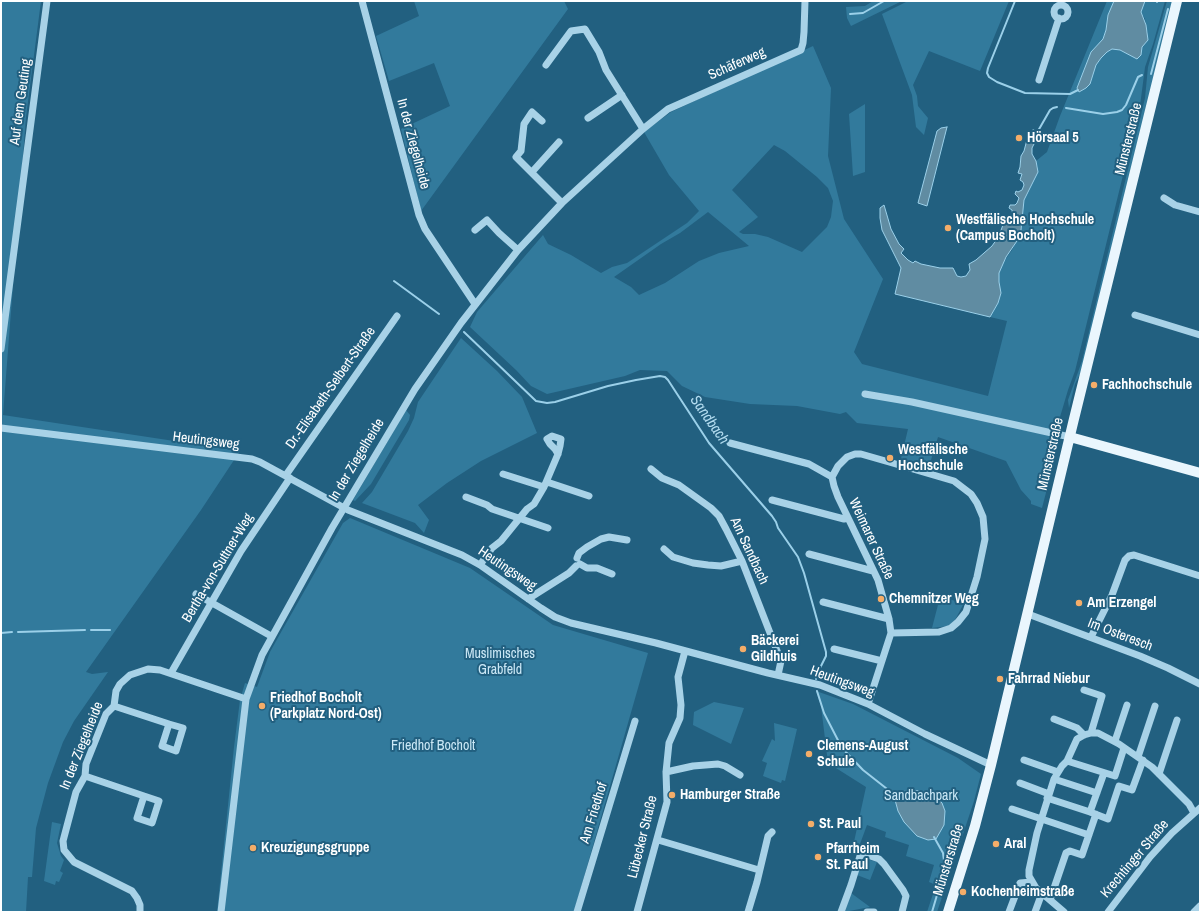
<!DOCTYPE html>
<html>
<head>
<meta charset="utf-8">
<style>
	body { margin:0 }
	#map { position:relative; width:1201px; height:913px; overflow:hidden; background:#226080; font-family:"Archivo Narrow",sans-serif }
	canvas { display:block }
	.frame { position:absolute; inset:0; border:2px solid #fff; pointer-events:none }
</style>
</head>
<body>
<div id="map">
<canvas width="1201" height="913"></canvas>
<div class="frame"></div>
</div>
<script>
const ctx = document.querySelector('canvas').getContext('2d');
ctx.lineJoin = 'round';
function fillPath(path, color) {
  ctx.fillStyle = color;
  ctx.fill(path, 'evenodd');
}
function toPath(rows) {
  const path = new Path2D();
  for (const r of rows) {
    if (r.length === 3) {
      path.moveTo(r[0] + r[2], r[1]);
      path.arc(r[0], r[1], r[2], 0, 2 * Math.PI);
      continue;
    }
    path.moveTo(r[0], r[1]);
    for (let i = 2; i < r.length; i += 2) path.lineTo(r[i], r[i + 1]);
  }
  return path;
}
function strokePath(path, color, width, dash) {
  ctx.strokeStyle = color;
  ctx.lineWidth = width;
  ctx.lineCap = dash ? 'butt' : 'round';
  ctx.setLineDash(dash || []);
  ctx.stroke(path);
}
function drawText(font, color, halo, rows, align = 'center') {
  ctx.font = font + ' "Archivo Narrow",sans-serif';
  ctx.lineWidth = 4;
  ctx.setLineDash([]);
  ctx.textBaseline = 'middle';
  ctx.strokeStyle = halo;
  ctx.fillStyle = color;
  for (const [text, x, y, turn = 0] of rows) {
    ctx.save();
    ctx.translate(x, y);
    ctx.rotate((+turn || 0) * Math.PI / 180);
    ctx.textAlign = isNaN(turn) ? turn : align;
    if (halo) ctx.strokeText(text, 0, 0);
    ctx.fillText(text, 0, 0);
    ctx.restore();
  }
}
fillPath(toPath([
	[1,1,41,1,26,117,3,415,240,451,201,510,86,672,92,674,108,672,74,721,63,742,48,783,36,828,32,877,28,877,26,912,1,912],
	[414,1,564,1,568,9,421,211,401,129,450,106,434,63,389,81,376,36,419,16],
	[873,1,902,1,851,26,847,18,846,7,865,6],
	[908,1,1009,1,980,71,929,51,913,85,917,96,918,106,928,118,924,135,916,127,912,95,882,14],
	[1107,1,1114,1,1108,15,1106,30,1103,39,1091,52,1077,88,1079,92,1090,84,1096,65,1101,58,1107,52,1112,49,1120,50,1137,58,1141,55,1142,47,1148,35,1145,19,1141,12,1145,1,1165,1,1153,44,1145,67,1140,106,1075,371,1068,390,1052,444,1056,454,1042,508,1031,504,1031,501,1021,490,1006,461,938,437,928,470,900,463,908,429,857,423,846,412,840,414,797,406,750,404,705,397,682,386,667,371,640,370,625,376,547,394,531,386,516,370,470,327,477,312,543,235,548,244,571,255,601,273,612,267,627,263,687,223,699,211,669,175,644,132,671,112,813,46,831,88,828,156,844,219,883,279,854,352,862,364,988,396,1007,321,990,317,998,303,1001,293,999,282,999,273,1002,264,1012,250,1021,230,1024,200,1029,191,1038,169,1036,161,1047,152,1060,116],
	[774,145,785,151,817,177,828,188,833,201,831,217,827,227,802,252,768,237,755,234,743,234,739,232,758,217,732,190],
	[708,212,749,246,719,253,699,261,665,283,639,295,631,287,614,277,661,244,680,233],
	[1167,1,1174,1,1082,370,1075,384,1069,408,1068,400,1082,361,1145,98,1148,67],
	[865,104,865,172,853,176,849,114],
	[461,338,497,371,522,397,537,433,481,461,447,483,418,505,429,520,424,533,415,523,362,503,372,492,408,431,414,418,418,402],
	[406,410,410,415,409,420,371,484,355,501,353,500],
	[350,518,470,568,553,625,648,653,574,912,217,912,234,747,240,700,245,683,257,687,270,652,280,634,343,523],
	[940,597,964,603,955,620,949,626,932,628],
	[816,691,853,704,958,758,981,774,974,801,937,912,927,912,936,885,929,882,934,865,906,856,909,845,885,837,886,832,867,825,860,844,860,853,852,851,866,787,828,763,821,706],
	[714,702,744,708,731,744,693,725,694,712],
	[774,723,797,729,785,781,782,780,781,783,763,776,767,763,762,761,772,739,775,741],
	[52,822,61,824,57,843,61,856,64,860,60,871,63,873,59,882,56,881,55,885,44,881],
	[863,858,877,862,870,880,857,875],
	[851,893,870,907,844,912]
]), '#327a9c');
const water = toPath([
	[1114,1,1145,1,1141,12,1146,25,1148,40,1142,47,1141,55,1137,59,1120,50,1112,49,1107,52,1101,58,1096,65,1090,84,1086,88,1079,92,1077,88,1091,52,1103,39,1106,30,1108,15,1114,1],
	[947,127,927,206,918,203,937,131,941,128,947,127],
	[1033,130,1040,132,1032,148,1032,154,1036,161,1038,172,1024,200,1021,230,1019,238,1006,257,999,273,999,282,1001,293,998,303,990,317,895,294,901,268,882,230,880,218,880,208,884,205,891,229,899,244,904,249,901,253,908,260,913,263,915,261,921,264,940,268,953,268,957,276,961,277,966,276,970,270,969,264,976,260,992,246,999,236,1005,219,1008,219,1013,216,1012,210,1009,208,1010,205,1015,205,1017,203,1019,198,1015,194,1016,191,1018,192,1022,190,1024,185,1023,182,1020,180,1022,174,1018,173,1020,167,1021,156,1024,151,1028,136,1033,130],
	[910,790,920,791,932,795,938,799,942,803,945,811,944,825,936,839,928,840,917,836,904,822,898,811,894,796,902,792,910,790]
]);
fillPath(water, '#608ca2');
strokePath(water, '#9bd0e9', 1);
strokePath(toPath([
	[1015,1,988,68,987,73,989,77,997,82,1025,93,1070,94,1078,90],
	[1157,1,1157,2],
	[850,14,863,13,884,1],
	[1151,74,1168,9],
	[1066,108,1103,114,1117,112,1122,110,1126,105,1138,77,1142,75],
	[1038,131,1050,110,1053,108,1057,107],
	[394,281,439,314],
	[464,332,536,401,547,403,555,402,608,386,636,380,660,376,665,377,668,380,709,443,772,516,776,522,778,528,798,557,804,573,826,652,826,656,817,674,816,679],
	[91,630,110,630],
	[18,632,85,630],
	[1,633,12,632],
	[817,691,824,713,842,748,863,770,896,796],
	[932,912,945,868,943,853,934,837]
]), '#9bd0e9', 2);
strokePath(toPath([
	[362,1,419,215,425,229,475,304],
	[1061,12,7],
	[546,65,571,31,585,29,599,52,606,70,643,129],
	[1039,80,1059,18],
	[588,118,622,95],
	[542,121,532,112,524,124,521,151,516,157,562,203],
	[532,172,559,142],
	[1164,198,1175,205,1200,212],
	[475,230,487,220,499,233,518,250],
	[1135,315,1200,335],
	[1,349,47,1],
	[865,394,912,402,1070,437],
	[1,428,252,459,260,462,348,510,462,555,480,565,541,608,555,617,571,623,656,643,768,673,820,685,868,704,925,734,991,765],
	[730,443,809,464,832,477],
	[651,469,662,478,679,485,711,508,719,516,726,529,742,561,779,656,781,661,778,675],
	[503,474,544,487],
	[286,475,397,316],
	[547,482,589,496],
	[466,497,487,505,492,509,548,528],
	[772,500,844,519,848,518],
	[664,549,673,557,693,563,708,565,721,566,742,561],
	[809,554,873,571],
	[577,558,579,553,587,547,601,539,609,537,627,540],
	[580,564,587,568,597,568,612,574],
	[480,565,492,548,501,541,527,509,534,504,544,487,558,454,560,446,561,439,552,436,547,439,550,444,555,449,558,454],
	[196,594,271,636],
	[528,599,569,573,576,566],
	[823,602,889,619],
	[1028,614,1140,656,1168,668,1200,684],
	[1091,637,1112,595,1125,560,1129,556,1134,555,1200,576],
	[834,649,882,661],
	[171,673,241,551,290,478],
	[1084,690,1102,696,1091,733],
	[868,704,891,633,889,619,878,580,838,497,834,486,832,477,838,466,847,457,855,454,861,454,889,462,954,481,971,494,977,503,983,517,985,539,977,577,966,612,958,622,951,628,939,632,891,633],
	[114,706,169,724,162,746,176,751,183,728,169,724],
	[1054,719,1077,728,1084,735],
	[1115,741,1127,705],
	[1138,757,1155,706],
	[1024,760,1058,772],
	[1067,761,1115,776,1124,748],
	[666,772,693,766,718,764,725,766,740,775],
	[1159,774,1177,720],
	[85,776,144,796,137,818,152,823,159,801,144,796],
	[1054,779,1097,793],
	[1020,783,1049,794],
	[1047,798,1090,812,1104,773],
	[1012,809,1089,835],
	[1090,812,1108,819,1119,786,1132,790,1143,760],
	[658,840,759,870],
	[1050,900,1066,853,1070,851,1082,855,1096,814],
	[140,912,140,905,137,898,132,891,74,862,64,850,63,841,76,792,85,776,86,764,106,714,114,706,116,691,120,684,130,675,148,669,160,670,246,699],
	[221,912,246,699,262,655,332,528,415,389,461,323,518,250,562,203,643,129,668,109,801,50,803,43,804,32,805,1],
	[577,912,635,721],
	[637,912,667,802,666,772,669,743,680,718,681,705,678,677,685,651],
	[748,912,757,882,768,836,772,832],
	[841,912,851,885,860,856,862,854,865,854,879,859,884,864,903,890,906,896,902,912],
	[867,912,874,912],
	[1009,912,1020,883,1032,882],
	[1035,912,1042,893],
	[1064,912,1036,888,1029,876,1029,870,1037,833,1054,779,1062,766,1067,761,1077,739,1084,735,1091,733,1098,733,1119,744,1152,767,1189,804,1194,813],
	[1108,912,1150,857,1172,833,1200,808],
	[1194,912,1200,906]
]), '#a8d2e7', 7);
strokePath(toPath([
	[1070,437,1200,473],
	[948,912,975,826,991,765,1073,423,1177,1]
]), '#eaf6fd', 10);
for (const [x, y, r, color] of [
	[1019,138,4,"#f4ad69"],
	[948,228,4,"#f4ad69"],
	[1094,385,4,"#f4ad69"],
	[890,458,4,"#f4ad69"],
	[881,599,4,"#f4ad69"],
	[1079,603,4,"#f4ad69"],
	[743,649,4,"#f4ad69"],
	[1000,679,4,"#f4ad69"],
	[262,706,4,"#f4ad69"],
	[809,754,4,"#f4ad69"],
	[672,795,4,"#f4ad69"],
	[811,824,4,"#f4ad69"],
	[996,844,4,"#f4ad69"],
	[253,848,4,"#f4ad69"],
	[818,857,4,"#f4ad69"],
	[963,892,4,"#f4ad69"]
]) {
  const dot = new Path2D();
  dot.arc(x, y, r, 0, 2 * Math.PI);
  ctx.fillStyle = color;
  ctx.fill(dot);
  strokePath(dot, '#226080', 1.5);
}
drawText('14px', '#fff', '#226080', [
	["Schäferweg",737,64,-24],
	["Auf dem Geuting",21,102,-82],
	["Münsterstraße",1129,139,-76],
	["In der Ziegelheide",413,144,75],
	["Dr.-Elisabeth-Selbert-Straße",331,388,-55],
	["Heutingsweg",206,441,7],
	["Münsterstraße",1051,454,-77],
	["In der Ziegelheide",357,460,-59],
	["Weimarer Straße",871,539,65],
	["Am Sandbach",749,551,65],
	["Bertha-von-Suttner-Weg",218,568,-59],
	["Heutingsweg",507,569,34],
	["Im Osteresch",1120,635,21],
	["Heutingsweg",842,682,20],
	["In der Ziegelheide",82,746,-68],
	["Am Friedhof",594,813,-73],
	["Lübecker Straße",643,837,-76],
	["Krechtinger Straße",1135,859,-50],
	["Münsterstraße",949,860,-73]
]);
drawText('bold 14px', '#fff', '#226080', [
	["Hörsaal 5",1027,138],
	["Westfälische Hochschule",956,220],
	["(Campus Bocholt)",956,236],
	["Fachhochschule",1102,385],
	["Westfälische",898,450],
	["Hochschule",898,466],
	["Chemnitzer Weg",889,599],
	["Am Erzengel",1087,603],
	["Bäckerei",751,641],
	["Gildhuis",751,657],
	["Fahrrad Niebur",1008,679],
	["Friedhof Bocholt",270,698],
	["(Parkplatz Nord-Ost)",270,714],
	["Clemens-August",817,746],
	["Schule",817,762],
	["Hamburger Straße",680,795],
	["St. Paul",819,824],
	["Aral",1004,844],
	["Kreuzigungsgruppe",261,848],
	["Pfarrheim",826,849],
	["St. Paul",826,865],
	["Kochenheimstraße",971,892]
], 'left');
drawText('14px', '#cbe8f6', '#226080', [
	["Muslimisches",500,654],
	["Grabfeld",500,670],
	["Friedhof Bocholt",433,746],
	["Sandbachpark",921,796]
]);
drawText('italic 15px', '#b3dcef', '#226080', [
	["Sandbach",709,420,55]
]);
</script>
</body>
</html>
